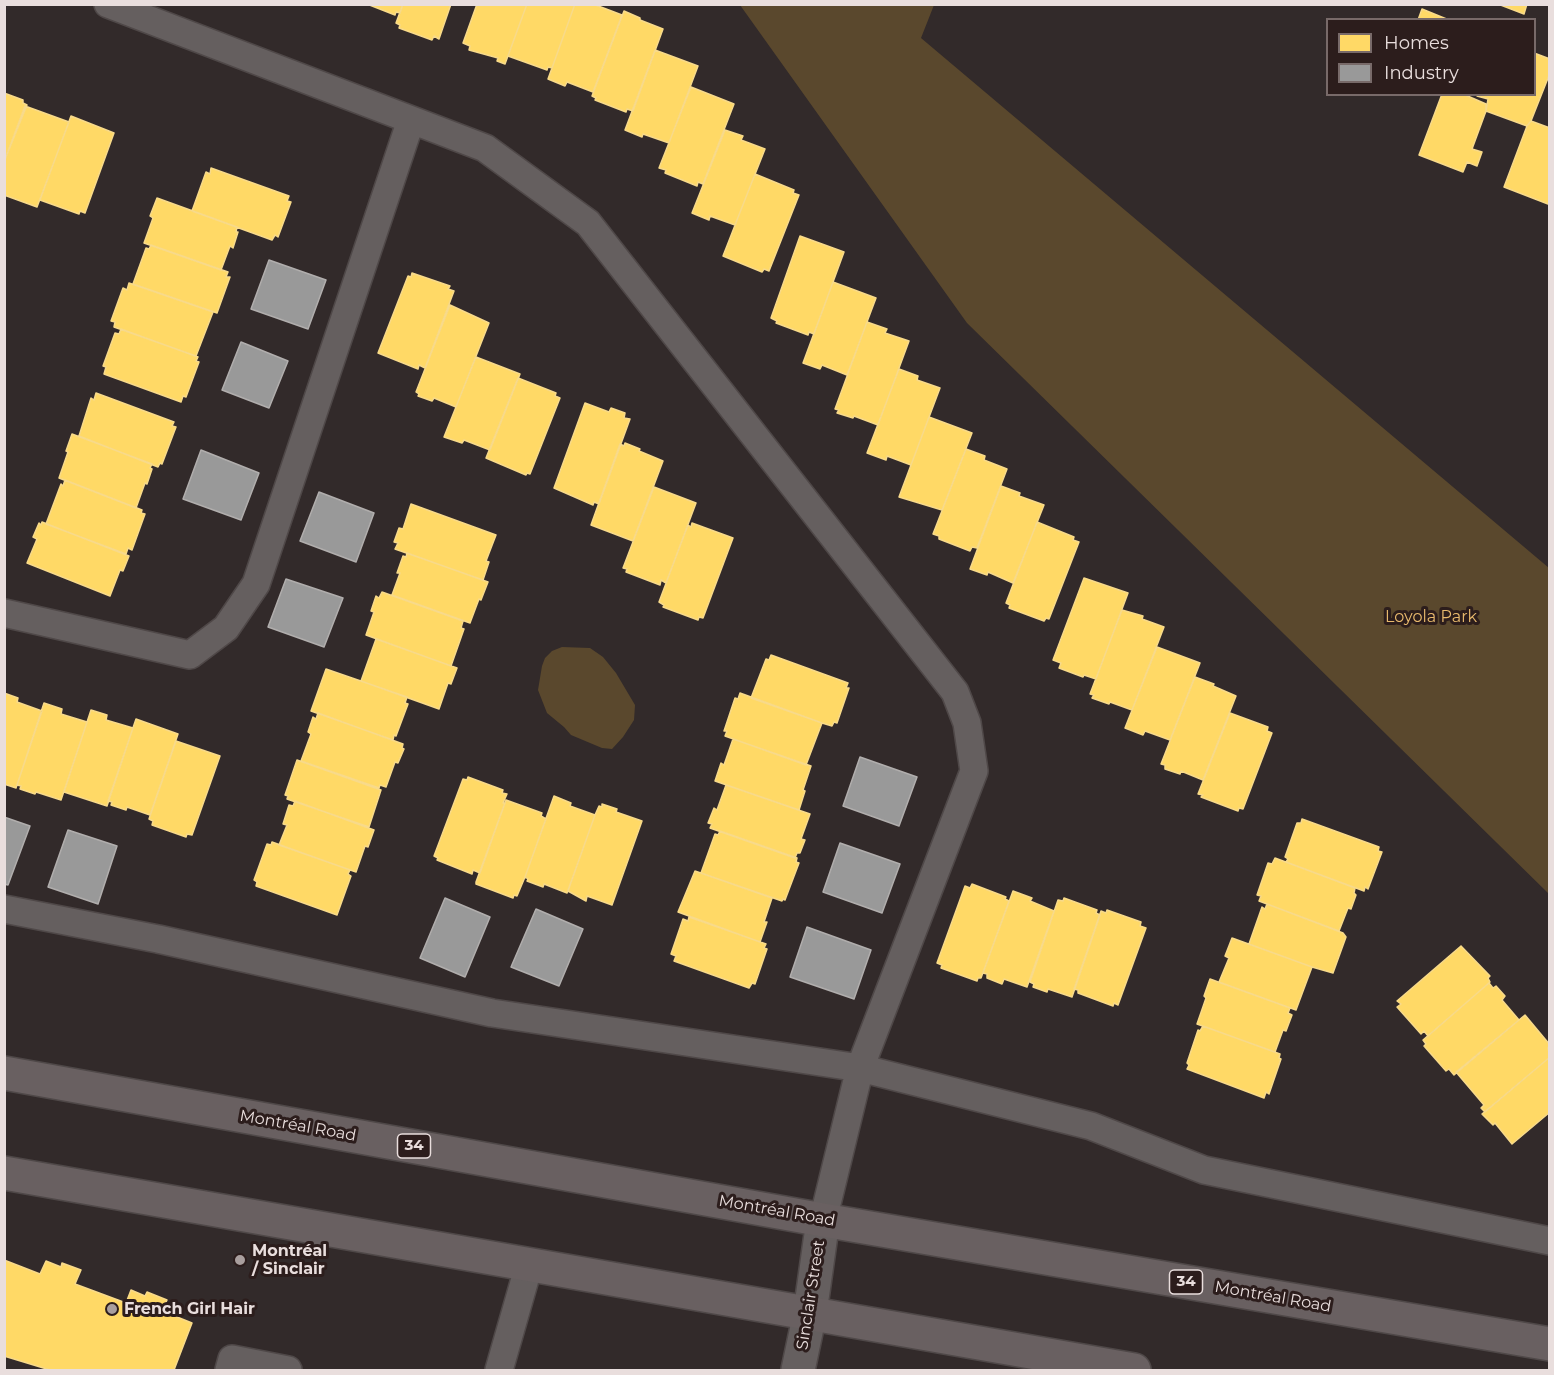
<!DOCTYPE html>
<html>
<head>
<meta charset="utf-8">
<style>
	body { margin:0 }
	#map { position:relative; width:1554px; height:1375px; overflow:hidden; background:#322a2a; font-family:Montserrat,sans-serif }
	canvas { display:block }
	.frame { position:absolute; inset:0; border:6px solid #e9dedd; pointer-events:none }
	.legend { position:absolute; left:1326px; top:18px; width:210px; height:78px; box-sizing:border-box; background:#2c1d1c; border:2px solid #786a69; margin:0; padding:8px 10px; list-style:none; font-size:18px; color:#e9dedd }
	.legend li { display:flex; align-items:center; gap:12px; height:30px }
	.legend b { width:30px; border:2px solid #786a69 }
</style>
</head>
<body>
<div id="map">
<canvas width="1554" height="1375"></canvas>
<div class="frame"></div>
<ul class="legend">
<li><b style="height:16px;background:#ffd966"></b>Homes</li>
<li><b style="height:16px;background:#999"></b>Industry</li>
</ul>
</div>
<script>
const ctx = document.querySelector('canvas').getContext('2d');
ctx.lineJoin = 'round';
function fillPath(path, color) {
  ctx.fillStyle = color;
  ctx.fill(path, 'evenodd');
}
function toPath(rows) {
  const path = new Path2D();
  for (const r of rows) {
    path.moveTo(r[0], r[1]);
    for (let i = 2; i < r.length; i += 2) path.lineTo(r[i], r[i + 1]);
  }
  return path;
}
function strokePath(path, color, width, dash) {
  ctx.strokeStyle = color;
  ctx.lineWidth = width;
  ctx.lineCap = dash ? 'butt' : 'round';
  ctx.setLineDash(dash || []);
  ctx.stroke(path);
}
function drawText(font, color, halo, rows, align = 'center') {
  ctx.font = font + ' Montserrat,sans-serif';
  ctx.lineWidth = 6;
  ctx.setLineDash([]);
  ctx.textBaseline = 'middle';
  ctx.strokeStyle = halo;
  ctx.fillStyle = color;
  for (const [text, x, y, turn = 0] of rows) {
    ctx.save();
    ctx.translate(x, y);
    ctx.rotate((+turn || 0) * Math.PI / 180);
    ctx.textAlign = isNaN(turn) ? turn : align;
    if (halo) ctx.strokeText(text, 0, 0);
    ctx.fillText(text, 0, 0);
    ctx.restore();
  }
}
fillPath(toPath([
	[740,5,934,5,921,38,1549,568,1549,894,967,323],
	[562,647,590,648,603,657,616,673,635,705,634,720,623,737,612,749,602,748,571,735,564,727,547,713,538,690,542,666,545,658,552,651]
]), '#5a482d');
const homes = toPath([
	[367,4,403,4,400,13,396,12,395,15,367,4],
	[403,4,451,4,439,39,434,36,432,40,399,28,400,25,396,23,403,4],
	[477,4,527,4,505,64,497,61,498,58,469,50,470,46,463,43,477,4],
	[527,4,575,4,552,68,548,67,547,70,508,56,527,4],
	[575,4,593,4,622,15,593,92,567,82,565,86,548,79,575,4],
	[1498,4,1527,4,1524,14,1498,4],
	[1422,9,1449,20,1418,20,1422,9],
	[624,11,640,18,640,20,663,29,633,111,627,109,626,112,595,100,596,98,592,96,624,11],
	[655,50,698,66,669,143,643,134,642,137,625,130,655,50],
	[1534,53,1550,59,1550,73,1531,121,1527,126,1486,111,1488,99,1477,96,1478,94,1534,94,1534,53],
	[691,87,734,104,703,184,698,182,697,186,665,173,666,170,659,168,691,87],
	[4,93,23,100,23,103,27,105,4,162,4,93],
	[1442,94,1463,94,1486,104,1486,111,1472,149,1482,152,1477,166,1467,162,1463,172,1419,155,1442,94],
	[25,106,69,122,37,207,4,195,4,162,25,106],
	[71,116,114,133,85,213,80,211,79,214,40,200,71,116],
	[1531,121,1550,128,1550,199,1548,204,1504,187,1527,126,1531,121],
	[725,130,743,136,741,140,765,149,735,225,710,216,709,220,692,213,725,130],
	[211,168,289,196,287,201,291,202,278,237,275,235,272,240,192,211,206,172,210,174,211,168],
	[755,174,794,190,793,193,799,195,769,271,764,269,762,272,723,256,755,174],
	[157,198,237,227,236,232,238,232,233,248,230,246,221,270,144,243,153,218,150,216,157,198],
	[800,236,844,252,814,334,809,332,808,335,776,323,777,321,771,318,800,236],
	[151,245,228,272,226,277,230,277,217,313,133,284,146,248,149,249,151,245],
	[412,273,450,286,448,289,454,291,425,368,419,365,418,369,378,353,408,276,411,277,412,273],
	[833,282,876,298,847,375,822,365,820,369,803,363,833,282],
	[129,283,213,312,196,356,114,327,115,322,111,321,123,288,127,290,129,283],
	[450,305,489,323,456,407,434,398,432,401,418,396,419,394,416,392,450,305],
	[867,322,887,329,885,333,909,341,878,425,854,416,853,418,837,413,839,410,835,409,867,322],
	[121,329,198,357,196,361,199,362,186,397,183,396,181,402,104,374,106,367,103,366,115,333,119,334,121,329],
	[476,357,520,374,490,450,464,440,462,443,444,437,476,357],
	[899,369,918,376,917,380,940,388,911,465,887,456,886,460,867,453,899,369],
	[518,378,556,393,555,396,560,398,530,474,527,473,526,475,486,458,518,378],
	[96,393,174,422,172,426,176,427,162,464,160,463,158,467,79,436,91,398,94,400,96,393],
	[585,403,609,412,611,408,625,413,624,418,630,419,599,504,594,502,593,505,554,488,585,403],
	[929,417,972,433,942,510,899,497,929,417],
	[72,434,152,464,150,468,152,469,147,484,145,483,136,508,59,478,68,452,66,451,72,434],
	[625,443,640,449,639,451,663,461,633,541,591,525,620,444,624,446,625,443],
	[966,449,985,456,984,460,1007,469,977,548,972,547,970,551,939,539,939,536,933,534,966,449],
	[65,480,142,510,141,513,145,514,132,550,128,548,126,554,46,524,61,484,63,486,65,480],
	[1001,486,1020,493,1019,496,1044,505,1013,583,988,572,987,575,970,569,1001,486],
	[654,487,696,503,666,583,661,580,660,585,626,572,627,569,623,568,654,487],
	[411,504,496,535,486,561,489,562,483,580,395,549,398,543,394,542,399,528,403,529,411,504],
	[42,522,129,556,123,571,120,570,110,596,27,563,37,539,33,537,39,523,41,525,42,522],
	[1037,522,1074,537,1073,540,1079,542,1049,619,1046,618,1044,621,1009,608,1010,605,1006,603,1037,522],
	[692,523,733,538,703,618,699,617,698,620,663,607,664,605,659,602,688,525,691,527,692,523],
	[407,553,488,582,481,600,479,599,470,623,392,595,400,573,397,573,403,556,406,557,407,553],
	[1084,578,1128,593,1096,679,1084,675,1083,677,1059,668,1061,663,1053,660,1084,578],
	[382,592,463,621,461,628,464,629,451,666,366,635,374,612,371,611,376,596,379,598,382,592],
	[1122,610,1143,616,1142,619,1164,627,1132,710,1110,702,1109,704,1092,698,1094,695,1090,694,1122,610],
	[376,639,457,668,451,684,448,683,439,709,361,681,376,639],
	[1157,647,1200,663,1170,740,1145,731,1143,735,1125,728,1157,647],
	[771,655,848,683,846,688,849,688,837,723,834,722,832,726,822,723,751,698,766,659,769,660,771,655],
	[326,669,407,697,405,703,408,704,396,736,394,735,393,740,311,711,326,669],
	[1195,677,1214,684,1213,686,1236,696,1203,780,1181,771,1180,774,1165,769,1165,765,1161,764,1195,677],
	[4,693,18,698,17,702,42,711,16,788,4,784,4,693],
	[740,693,822,723,806,765,725,736,727,731,724,731,735,698,738,699,740,693],
	[44,703,62,709,61,714,87,722,61,800,36,792,35,794,20,789,21,786,17,785,44,703],
	[91,710,107,715,106,720,133,728,107,806,64,792,91,710],
	[318,713,403,744,402,748,404,749,398,763,395,762,386,787,380,785,379,788,301,761,311,734,308,732,313,717,316,719,318,713],
	[1230,713,1268,727,1267,731,1272,733,1243,809,1239,808,1238,811,1201,797,1203,795,1198,794,1230,713],
	[136,719,178,734,150,815,127,807,126,810,111,805,112,802,108,801,136,719],
	[733,739,811,766,803,790,805,791,799,810,715,781,721,763,724,765,733,739],
	[176,741,220,756,192,835,187,834,186,837,152,825,153,821,149,819,176,741],
	[297,760,381,790,369,827,287,799,288,796,285,795,297,760],
	[468,777,503,790,502,793,507,794,503,803,505,803,480,873,473,870,472,874,437,860,438,858,434,856,463,779,467,780,468,777],
	[726,785,810,814,801,839,805,840,800,853,797,853,795,858,710,828,712,824,708,823,714,808,717,810,726,785],
	[554,796,571,803,570,806,595,815,567,893,544,884,543,887,527,881,528,879,525,877,554,796],
	[506,800,542,813,541,816,546,819,525,877,517,896,514,895,513,898,476,884,476,882,506,800],
	[295,801,374,830,368,847,365,846,356,872,279,845,287,825,283,824,289,805,293,806,295,801],
	[602,804,617,809,616,812,642,821,612,905,587,896,586,901,568,891,595,815,599,806,602,807,602,804],
	[1302,819,1379,847,1378,851,1382,852,1368,889,1365,887,1364,891,1286,862,1288,859,1285,857,1297,823,1301,823,1302,819],
	[720,831,797,858,796,862,799,863,785,900,783,899,782,901,701,873,715,834,718,835,720,831],
	[272,842,350,870,348,874,351,876,337,915,256,886,257,882,254,880,267,844,271,845,272,842],
	[1275,858,1355,888,1354,893,1356,895,1351,909,1348,908,1339,931,1259,901,1261,896,1257,895,1268,863,1272,864,1275,858],
	[695,871,772,898,764,922,767,922,760,942,678,912,695,871],
	[972,884,1006,897,1005,899,1009,901,981,978,978,978,977,981,941,968,942,965,937,963,965,886,970,888,972,884],
	[1013,891,1032,898,1030,901,1054,911,1027,987,1004,979,1002,984,987,978,987,974,983,973,1013,891],
	[1064,898,1097,910,1096,913,1100,915,1072,997,1048,989,1047,992,1033,987,1034,984,1030,982,1058,900,1063,901,1064,898],
	[1267,904,1343,933,1346,937,1333,973,1312,967,1249,944,1262,907,1265,909,1267,904],
	[1107,910,1141,922,1140,926,1146,928,1118,1005,1114,1003,1113,1006,1078,993,1078,990,1074,989,1101,911,1106,913,1107,910],
	[689,917,766,944,764,948,767,949,755,984,752,983,749,988,674,961,676,956,671,954,683,919,688,921,689,917],
	[1232,938,1312,967,1296,1010,1219,982,1229,958,1225,956,1232,938],
	[1461,946,1490,976,1488,978,1490,982,1428,1036,1424,1031,1421,1034,1397,1007,1401,1004,1397,1001,1461,946],
	[1210,979,1290,1008,1288,1013,1292,1015,1286,1031,1283,1030,1275,1052,1197,1024,1206,998,1204,996,1210,979],
	[1489,983,1493,988,1496,986,1505,996,1502,1000,1519,1020,1454,1075,1449,1069,1446,1071,1424,1046,1426,1044,1423,1040,1489,983],
	[1525,1015,1550,1045,1548,1048,1550,1057,1485,1112,1481,1108,1484,1105,1456,1072,1525,1015],
	[1203,1026,1280,1054,1279,1058,1281,1059,1269,1094,1266,1092,1264,1098,1187,1069,1189,1065,1187,1063,1198,1030,1200,1031,1203,1026],
	[1550,1057,1550,1112,1512,1144,1495,1123,1493,1125,1482,1114,1550,1057],
	[4,1260,40,1274,46,1261,61,1267,62,1263,81,1270,75,1284,126,1303,131,1290,145,1296,147,1292,167,1300,162,1311,192,1323,174,1370,50,1370,4,1356,4,1260]
]);
fillPath(homes, '#ffd966');
strokePath(homes, '#f8da8a', 1.5);
const industry = toPath([
	[269,260,326,280,308,329,251,309,269,260],
	[241,342,288,361,269,408,222,390,241,342],
	[201,450,259,473,241,520,183,499,201,450],
	[319,492,374,513,356,562,300,541,319,492],
	[286,579,343,598,324,647,268,627,286,579],
	[860,757,917,777,899,826,843,806,860,757],
	[4,817,30,826,8,885,4,884,4,817],
	[68,830,117,846,98,904,48,887,68,830],
	[840,843,900,864,882,913,823,892,840,843],
	[445,898,490,917,465,977,420,958,445,898],
	[536,909,583,929,559,986,511,967,536,909],
	[807,927,871,950,854,999,790,977,807,927]
]);
fillPath(industry, '#999');
strokePath(industry, '#b1aead', 1.5);
const lane = toPath([
	[108,4,485,148,588,223,955,692,967,723,974,771,860,1068,823,1220],
	[4,613,190,655,226,628,256,584,411,120],
	[4,909,158,939,492,1013,860,1068,1091,1126,1204,1170,1550,1241],
	[229,1370,232,1359,288,1370],
	[499,1370,529,1265]
]);
const street = toPath([
	[798,1370,810,1313,823,1220]
]);
const primary = toPath([
	[4,1073,823,1220,1550,1344],
	[4,1173,1134,1370]
]);
strokePath(lane, '#4f4848', 30);
strokePath(street, '#4f4848', 36);
strokePath(primary, '#4f4848', 36);
strokePath(lane, '#655f5f', 27);
strokePath(street, '#655f5f', 33);
strokePath(primary, '#696061', 33);
for (const [x, y, r, color] of [
	[240,1260,6,"#a99f9e"],
	[112,1309,6,"#a99f9e"]
]) {
  const dot = new Path2D();
  dot.arc(x, y, r, 0, 2 * Math.PI);
  ctx.fillStyle = color;
  ctx.fill(dot);
  strokePath(dot, '#2c1d1c', 2);
}
for (const [x, y, w] of [
	[414,1146,33],
	[1186,1282,33]
]) {
  const box = new Path2D();
  box.roundRect(x - w / 2, y - 12, w, 24, 4.5);
  ctx.fillStyle = '#2c1d1c';
  ctx.fill(box);
  strokePath(box, '#e9dedd', 1.5);
}
drawText('bold 15px', '#e9dedd', null, [
	["34",414,1146],
	["34",1186,1282]
]);
drawText('16px', '#e9ba6d', '#2c1d1c', [
	["Loyola Park",1431,617]
]);
drawText('16px', '#e9dedd', '#2c1d1c', [
	["Montréal Road",298,1126,10],
	["Montréal Road",777,1211,10],
	["Sinclair Street",811,1295,-81],
	["Montréal Road",1273,1297,10]
]);
drawText('bold 16px', '#e9dedd', '#2c1d1c', [
	["Montréal",252,1251],
	["/ Sinclair",252,1269],
	["French Girl Hair",124,1309]
], 'left');
</script>
</body>
</html>
